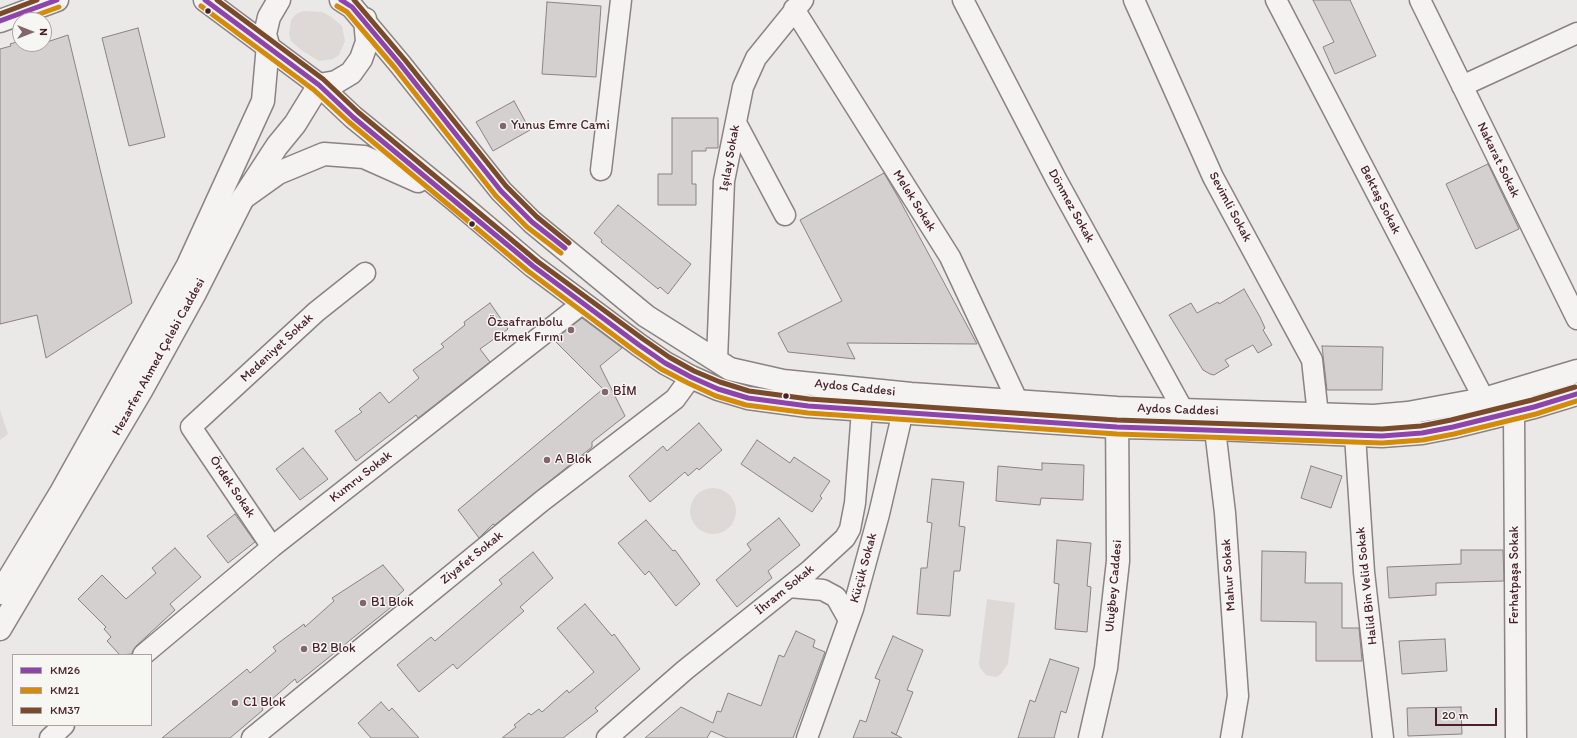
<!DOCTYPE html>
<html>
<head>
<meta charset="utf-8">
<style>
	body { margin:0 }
	#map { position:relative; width:1577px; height:738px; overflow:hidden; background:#ebe9e7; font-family:Itim,sans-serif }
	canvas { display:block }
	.legend { position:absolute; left:12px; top:654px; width:140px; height:72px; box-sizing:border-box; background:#f6f6f2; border:1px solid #b1a0a2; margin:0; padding:5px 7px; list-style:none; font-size:12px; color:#4a1f2b }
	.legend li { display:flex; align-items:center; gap:8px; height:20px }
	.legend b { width:20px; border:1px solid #b1a0a2 }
	.north { position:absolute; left:12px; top:12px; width:40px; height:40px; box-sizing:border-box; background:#f6f6f2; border:1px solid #b1a0a2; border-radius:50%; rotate:90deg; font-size:11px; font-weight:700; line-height:16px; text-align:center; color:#4a1f2b }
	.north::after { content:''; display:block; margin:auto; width:14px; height:18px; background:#82666d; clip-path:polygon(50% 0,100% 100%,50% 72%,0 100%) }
	.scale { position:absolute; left:1435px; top:708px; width:62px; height:18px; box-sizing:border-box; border:2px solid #4a1f2b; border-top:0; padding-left:5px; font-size:12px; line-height:14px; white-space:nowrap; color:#4a1f2b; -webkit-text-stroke:3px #f6f6f2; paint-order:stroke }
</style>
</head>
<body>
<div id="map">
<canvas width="1577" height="738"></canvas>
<ul class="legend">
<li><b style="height:5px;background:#8e44ad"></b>KM26</li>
<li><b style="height:5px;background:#d48b09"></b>KM21</li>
<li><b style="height:5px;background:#7a4b2a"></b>KM37</li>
</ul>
<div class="north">N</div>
<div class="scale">20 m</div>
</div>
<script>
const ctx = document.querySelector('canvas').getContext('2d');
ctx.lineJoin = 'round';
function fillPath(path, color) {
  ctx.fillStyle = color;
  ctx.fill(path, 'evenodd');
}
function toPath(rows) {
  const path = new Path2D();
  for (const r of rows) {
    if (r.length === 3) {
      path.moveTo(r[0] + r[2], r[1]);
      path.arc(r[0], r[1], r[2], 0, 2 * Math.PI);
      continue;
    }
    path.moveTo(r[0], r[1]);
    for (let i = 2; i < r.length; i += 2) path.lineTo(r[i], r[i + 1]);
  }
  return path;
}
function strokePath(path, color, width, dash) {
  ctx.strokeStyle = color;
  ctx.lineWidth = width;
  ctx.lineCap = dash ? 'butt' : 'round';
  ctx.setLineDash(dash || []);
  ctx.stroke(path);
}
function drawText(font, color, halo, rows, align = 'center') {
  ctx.font = font + ' Itim,sans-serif';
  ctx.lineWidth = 3;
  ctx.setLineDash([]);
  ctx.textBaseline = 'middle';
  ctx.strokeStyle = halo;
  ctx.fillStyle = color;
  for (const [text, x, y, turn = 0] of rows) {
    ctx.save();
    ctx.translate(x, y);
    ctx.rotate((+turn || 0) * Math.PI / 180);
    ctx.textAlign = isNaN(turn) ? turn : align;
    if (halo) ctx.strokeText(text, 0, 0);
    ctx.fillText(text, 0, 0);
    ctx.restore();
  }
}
fillPath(toPath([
	[304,11,322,12,330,16,342,26,345,41,339,55,333,59,319,61,301,50,291,41,289,34,291,20,296,14],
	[0,410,8,434,0,440],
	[713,511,23],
	[987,599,1015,603,1008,664,1000,675,996,677,986,675,980,668,979,663]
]), '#ded8d7');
const building = toPath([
	[1313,0,1350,0,1376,56,1335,74,1323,47,1334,42,1313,0],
	[547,2,601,6,596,77,542,74,547,2],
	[138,28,165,137,129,146,102,38,138,28],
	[45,34,47,42,68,35,132,303,46,358,37,315,0,324,0,49,11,46,10,44,20,41,20,44,44,44,45,34],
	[514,101,530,130,493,151,476,122,514,101],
	[672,118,718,118,718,148,706,148,706,151,692,151,692,184,696,184,696,205,658,205,658,174,672,174,672,118],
	[1488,164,1519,229,1476,249,1446,184,1488,164],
	[884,173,898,197,977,344,847,343,855,359,788,352,778,333,842,301,800,220,884,173],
	[618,205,691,264,668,294,660,287,658,289,601,242,602,240,594,233,618,205],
	[1244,289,1260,317,1265,328,1263,330,1272,345,1258,353,1253,345,1225,360,1229,366,1214,375,1210,374,1203,370,1169,315,1191,303,1197,313,1218,302,1219,304,1244,289],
	[490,303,508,329,480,349,490,362,418,418,416,415,356,461,335,431,362,412,359,409,380,392,389,403,419,378,413,370,444,347,441,344,465,325,464,322,490,303],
	[582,318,622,348,600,366,625,416,592,442,592,447,495,525,493,524,479,538,458,510,603,389,554,340,582,318],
	[1322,346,1383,347,1382,390,1327,390,1322,346],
	[699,423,722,450,699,470,697,468,688,476,685,472,650,502,629,476,663,446,667,451,699,423],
	[757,440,790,463,794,457,830,481,820,496,822,498,812,512,741,464,757,440],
	[303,448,328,479,300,500,276,469,303,448],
	[1042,463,1084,465,1083,500,1041,498,1040,505,996,501,998,466,1042,470,1042,463],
	[1311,466,1342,476,1331,508,1301,498,1311,466],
	[932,479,964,482,959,526,965,527,960,571,954,571,950,616,917,614,921,568,927,568,932,523,927,522,932,479],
	[235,514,255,542,228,563,207,536,235,514],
	[779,518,800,545,768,571,772,578,737,607,716,580,751,550,747,544,779,518],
	[646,520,673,551,675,550,700,584,676,606,649,571,645,575,618,543,646,520],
	[1057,540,1091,543,1087,586,1091,587,1087,632,1055,629,1059,584,1054,583,1057,540],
	[175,548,201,577,170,604,175,610,136,646,132,654,120,655,107,641,111,637,104,629,106,627,78,599,102,575,126,599,156,573,152,568,175,548],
	[1461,550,1503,550,1504,581,1436,583,1436,595,1389,598,1387,567,1461,564,1461,550],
	[1262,551,1306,552,1305,583,1342,583,1342,628,1359,628,1362,661,1316,661,1316,622,1261,621,1262,551],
	[533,552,553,578,520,607,524,611,457,669,453,664,419,692,397,665,431,637,435,641,502,584,499,580,533,552],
	[383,565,404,590,393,600,395,604,297,683,295,679,262,708,263,710,230,738,162,738,247,669,250,673,276,651,273,647,304,624,305,627,334,601,332,598,383,565],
	[585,604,612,636,614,634,640,669,595,708,598,711,563,738,502,738,516,727,514,725,529,713,531,715,539,709,542,712,567,690,569,693,594,672,557,628,585,604],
	[796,631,815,640,813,647,825,652,793,738,727,738,711,731,707,738,645,738,681,707,713,723,717,711,721,712,728,693,761,706,779,655,784,657,796,631],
	[893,636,923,650,907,690,913,692,896,735,891,732,902,738,853,738,860,720,866,722,880,680,875,678,893,636],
	[1445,639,1447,671,1402,674,1399,641,1445,639],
	[1050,659,1079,668,1066,713,1061,711,1054,738,1018,738,1030,700,1035,702,1050,659],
	[381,702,389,711,392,708,419,738,371,738,358,723,381,702],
	[1461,707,1462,734,1408,736,1407,708,1461,707]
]);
fillPath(building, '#d3d0cf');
strokePath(building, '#8b8283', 1);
const street = toPath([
	[963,0,1056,179,1183,410],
	[1134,0,1213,177,1312,360,1318,415],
	[1276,0,1484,399,1488,415],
	[1420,0,1577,319],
	[794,9,950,257,1018,402],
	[1462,86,1577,33],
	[736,123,785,215],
	[601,170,621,0],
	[717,360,724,181,743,87,756,58,803,0],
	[1514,412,1516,738],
	[1213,413,1225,513,1238,696,1231,738],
	[1355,435,1364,572,1383,738],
	[272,547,191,427,316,312,365,273],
	[789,587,823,590,836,597,849,620],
	[143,655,272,547,583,303],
	[50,738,64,725],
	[252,738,542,501,675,399,691,377],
	[607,738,685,670,809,571,845,538,850,529,855,503,862,410,861,393],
	[807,738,853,609,879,514,900,424,902,396]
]);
const secondary = toPath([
	[0,593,60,494,188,265,263,101,268,45],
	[0,629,141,391,194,295,243,198,277,146,295,124,319,85],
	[1090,738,1106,668,1118,561,1117,409]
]);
const primary = toPath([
	[205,0,319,85,353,117,455,200,533,266,639,345,665,363,691,377,718,389,748,398,808,406,1117,427,1215,429,1382,436,1422,433,1453,427,1534,407,1577,394],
	[341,0,352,7,400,64,501,191,532,222,646,316,730,369,783,381,911,394,1117,408,1374,416,1408,413,1484,399,1577,371],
	[0,21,57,0],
	[268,45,265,34,269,17,279,0],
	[319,85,336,82,351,73,361,59,367,42,365,19],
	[243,198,278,173,324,154,364,157,418,181]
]);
strokePath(street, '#8b8283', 23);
strokePath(secondary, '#8b8283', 25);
strokePath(primary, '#8b8283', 25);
strokePath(street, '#f4f3f1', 20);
strokePath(secondary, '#f4f3f1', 22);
strokePath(primary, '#f4f3f1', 22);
strokePath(toPath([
	[205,0,319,85,353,117,533,266,639,345,665,363,691,377,718,389,748,398,808,406,1117,427,1382,436,1422,433,1453,427,1534,407,1577,394],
	[341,0,352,7,400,64,501,191,532,222,565,248],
	[0,21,57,0]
]), '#8e44ad', 5);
strokePath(toPath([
	[201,6,314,90,349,122,528,271,635,351,661,369,688,383,716,396,746,405,808,413,1117,434,1382,443,1423,440,1454,434,1536,414,1577,401],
	[337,6,347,12,395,68,496,196,527,227,561,253],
	[23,20,59,7]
]), '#d48b09', 5);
strokePath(toPath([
	[217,0,323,79,358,112,537,261,643,339,669,357,694,371,720,382,749,391,809,399,1117,420,1382,429,1421,426,1451,420,1532,400,1575,387],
	[354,0,405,60,506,186,537,217,569,243],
	[0,14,37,0]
]), '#7a4b2a', 5);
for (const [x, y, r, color] of [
	[208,11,3.5,"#4a1f2b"],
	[503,126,4,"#82666d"],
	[472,224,3.5,"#4a1f2b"],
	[571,330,4,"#82666d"],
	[605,392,4,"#82666d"],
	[786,396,3.5,"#4a1f2b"],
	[547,460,4,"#82666d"],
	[363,603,4,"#82666d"],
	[304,649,4,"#82666d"],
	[235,703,4,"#82666d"]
]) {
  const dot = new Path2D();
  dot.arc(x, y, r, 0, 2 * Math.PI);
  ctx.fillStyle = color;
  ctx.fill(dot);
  strokePath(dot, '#f6f6f2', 1.5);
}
drawText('13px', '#4a1f2b', '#f6f6f2', [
	["Yunus Emre Cami",511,126],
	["Özsafranbolu",563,323,"right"],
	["Ekmek Fırını",563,338,"right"],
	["BİM",613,392],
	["A Blok",555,460],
	["B1 Blok",371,603],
	["B2 Blok",312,649],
	["C1 Blok",243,703]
], 'left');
drawText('13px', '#4a1f2b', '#f6f6f2', [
	["Işılay Sokak",730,158,-80],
	["Nakarat Sokak",1498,160,64],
	["Bektaş Sokak",1380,200,63],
	["Melek Sokak",914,201,58],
	["Dönmez Sokak",1071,206,61],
	["Sevimli Sokak",1230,207,62],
	["Medeniyet Sokak",277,348,-43],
	["Hezarfen Ahmed Çelebi Caddesi",159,357,-61],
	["Aydos Caddesi",855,388,6],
	["Aydos Caddesi",1178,410,2],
	["Kumru Sokak",361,477,-38],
	["Ördek Sokak",232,487,56],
	["Ziyafet Sokak",472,558,-39],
	["Küçük Sokak",864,568,-75],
	["Mahur Sokak",1229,575,-94],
	["Ferhatpaşa Sokak",1515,575,-90],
	["Uluğbey Caddesi",1114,586,-85],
	["Halid Bin Velid Sokak",1367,586,-96],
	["İhram Sokak",785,590,-39]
]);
</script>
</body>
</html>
